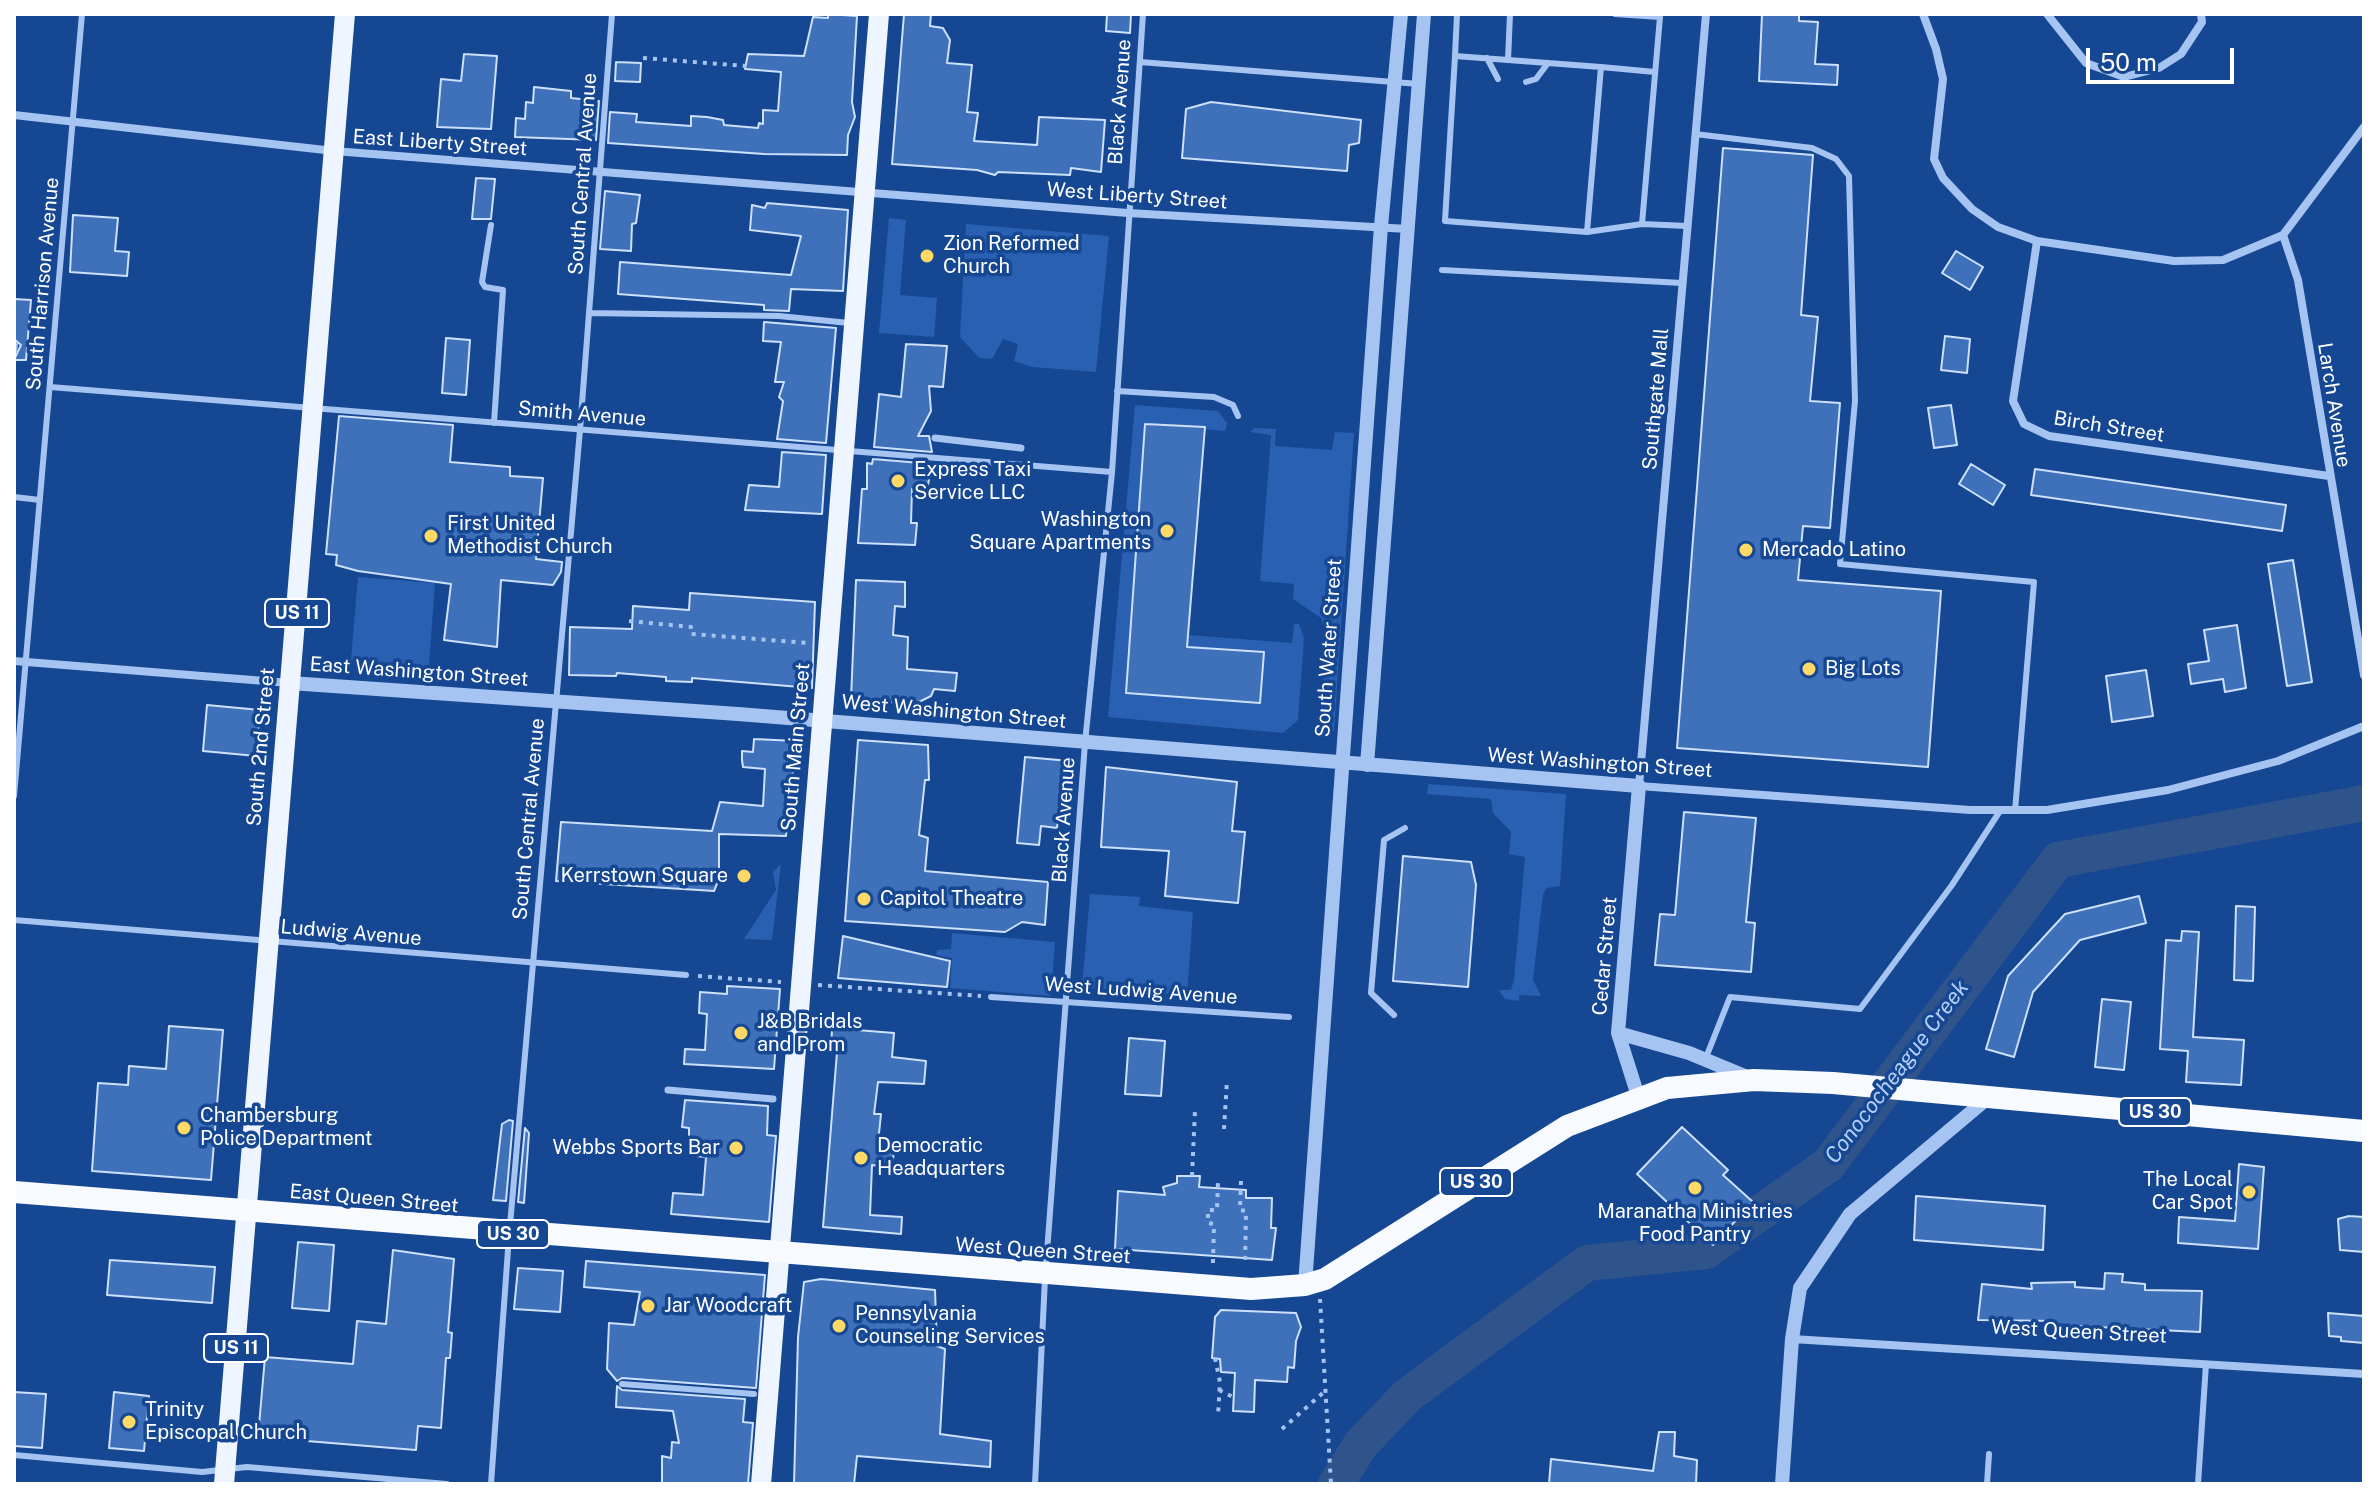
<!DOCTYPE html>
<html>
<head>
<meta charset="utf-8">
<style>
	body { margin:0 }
	#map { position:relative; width:2378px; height:1498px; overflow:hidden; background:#164793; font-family:"Public Sans",sans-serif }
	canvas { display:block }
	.frame { position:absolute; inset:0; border:16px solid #fff; pointer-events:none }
	.scale { position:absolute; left:2086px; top:48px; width:148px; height:36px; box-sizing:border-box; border:4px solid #fff; border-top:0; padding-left:10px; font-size:24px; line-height:28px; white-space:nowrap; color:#fff; -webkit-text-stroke:6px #164793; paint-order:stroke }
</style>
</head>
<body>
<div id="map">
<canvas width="2378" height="1498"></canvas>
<div class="frame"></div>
<div class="scale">50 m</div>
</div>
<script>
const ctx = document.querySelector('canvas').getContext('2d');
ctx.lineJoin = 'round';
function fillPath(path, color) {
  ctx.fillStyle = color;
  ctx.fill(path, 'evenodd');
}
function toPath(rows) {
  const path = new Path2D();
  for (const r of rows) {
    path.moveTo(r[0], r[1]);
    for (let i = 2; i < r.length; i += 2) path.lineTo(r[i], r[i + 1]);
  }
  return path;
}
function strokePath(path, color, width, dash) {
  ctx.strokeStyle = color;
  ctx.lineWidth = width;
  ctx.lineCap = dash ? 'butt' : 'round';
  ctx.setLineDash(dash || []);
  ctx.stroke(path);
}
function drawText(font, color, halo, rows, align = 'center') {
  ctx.font = font + ' "Public Sans",sans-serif';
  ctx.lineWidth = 7;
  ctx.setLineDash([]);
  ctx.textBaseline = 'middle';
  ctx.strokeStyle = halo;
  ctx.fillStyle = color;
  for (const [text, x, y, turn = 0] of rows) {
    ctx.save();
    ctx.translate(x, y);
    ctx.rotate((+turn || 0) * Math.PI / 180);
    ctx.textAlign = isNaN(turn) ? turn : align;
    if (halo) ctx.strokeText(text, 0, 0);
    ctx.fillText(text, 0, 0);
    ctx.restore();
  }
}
fillPath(toPath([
	[889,218,906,220,900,295,937,298,934,337,879,333],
	[966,224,1109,236,1096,372,1032,367,1014,361,1018,344,1003,339,992,359,979,358,960,337],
	[1135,405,1218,411,1227,423,1225,431,1145,424,1126,693,1260,703,1264,653,1188,647,1188,635,1292,643,1294,624,1299,624,1304,638,1298,720,1283,733,1108,717],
	[1255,428,1276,429,1275,446,1332,450,1335,432,1354,433,1334,731,1319,729,1326,637,1321,618,1293,599,1294,584,1260,581,1271,435,1250,432],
	[358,577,435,583,429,666,351,660],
	[1428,784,1566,794,1560,886,1547,888,1543,894,1533,980,1541,996,1519,995,1519,1001,1505,999,1499,990,1511,990,1514,980,1525,857,1509,854,1511,832,1493,813,1491,799,1427,794],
	[781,864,772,940,744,939,776,890,773,872],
	[1090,894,1140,897,1139,906,1193,912,1187,995,1082,988],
	[952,933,1055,942,1051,996,950,988,952,958,936,955,937,950,951,949]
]), '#2960b1');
strokePath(toPath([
	[1336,1484,1361,1444,1408,1395,1587,1263,1706,1251,1828,1165,2058,860,2364,803]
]), '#2f538b', 36);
const building = toPath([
	[828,14,857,16,852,102,855,117,848,135,847,155,764,154,608,143,610,112,637,114,636,122,691,126,691,116,707,117,723,120,724,125,758,128,759,123,763,124,763,110,778,111,781,72,745,69,748,54,804,56,813,17,828,18,828,14],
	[904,14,931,14,930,26,943,28,950,40,947,63,972,65,967,112,978,113,974,141,1037,145,1039,117,1105,120,1101,172,1071,168,1070,175,998,172,995,175,977,170,892,164,904,14],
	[1107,14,1131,14,1130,33,1106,31,1107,14],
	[1762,14,1799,14,1799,21,1818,22,1815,64,1838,65,1837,85,1759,81,1762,14],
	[464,54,497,56,491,129,437,127,441,79,461,81,464,54],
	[616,62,641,63,640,82,615,81,616,62],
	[534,87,571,91,571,98,599,101,596,140,515,137,516,118,525,119,526,102,533,103,534,87],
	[1211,102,1361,120,1359,143,1349,145,1347,171,1182,158,1186,109,1211,102],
	[1723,148,1813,155,1801,315,1818,317,1810,401,1840,403,1830,528,1803,526,1798,580,1941,591,1928,767,1677,748,1723,148],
	[476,178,495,179,491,219,472,219,476,178],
	[605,191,640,195,636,223,632,224,631,251,600,249,605,191],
	[767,203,848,210,843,291,791,289,789,311,764,310,764,305,618,294,620,262,791,275,801,236,750,230,752,205,765,208,767,203],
	[73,215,118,218,115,251,129,252,127,276,70,272,73,215],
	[1956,251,1983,267,1970,290,1942,273,1956,251],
	[14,299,31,300,26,360,14,360,21,345,14,339,14,299],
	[764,322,836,328,826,443,777,439,783,401,779,397,784,382,775,382,781,342,763,341,764,322],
	[1945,336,1970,339,1967,373,1941,370,1945,336],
	[446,338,470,340,466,395,442,393,446,338],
	[906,344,947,346,943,387,929,386,931,411,918,436,929,436,932,452,874,447,879,394,901,397,906,344],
	[1951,405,1957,445,1934,448,1928,408,1951,405],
	[339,416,453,425,450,462,510,467,510,476,543,478,536,559,562,562,561,572,553,585,501,580,497,647,444,640,451,584,358,571,336,565,337,555,326,554,339,416],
	[1145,424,1205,427,1187,647,1264,652,1260,703,1126,693,1145,424],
	[782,452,826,455,822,514,745,510,749,485,779,487,782,452],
	[873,459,932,464,927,490,912,489,911,523,917,523,915,545,858,543,862,489,867,489,867,463,872,464,873,459],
	[1971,464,2005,485,1993,505,1959,484,1971,464],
	[2035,469,2286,505,2282,531,2031,495,2035,469],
	[2293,560,2312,682,2287,686,2268,564,2293,560],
	[856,580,905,582,905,607,895,606,893,635,908,637,907,669,957,673,955,691,934,689,931,696,915,704,851,699,856,580],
	[690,593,815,602,812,688,692,678,692,682,666,681,666,677,617,673,616,676,569,675,570,627,632,629,633,606,689,610,690,593],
	[2237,625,2246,688,2225,692,2223,679,2191,684,2188,664,2209,661,2204,630,2237,625],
	[2146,670,2153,716,2112,722,2106,676,2146,670],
	[207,705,260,710,256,756,203,751,207,705],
	[754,739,796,741,786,836,719,834,719,879,714,891,556,881,561,822,712,831,720,802,763,806,765,769,743,767,742,760,742,751,753,752,754,739],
	[858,740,928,745,929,780,925,780,919,835,928,838,925,871,1048,882,1045,925,1022,922,1005,932,845,921,858,740],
	[1025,757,1070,761,1065,809,1059,809,1057,828,1041,826,1039,845,1017,843,1025,757],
	[1106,767,1237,782,1232,831,1245,832,1238,903,1165,896,1169,851,1101,847,1106,767],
	[1684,812,1756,818,1746,922,1755,923,1751,972,1655,965,1660,914,1675,915,1684,812],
	[1403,856,1471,862,1476,885,1468,987,1393,981,1403,856],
	[2139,896,2146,923,2080,940,2033,992,2014,1057,1986,1049,2008,976,2065,914,2139,896],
	[2236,906,2255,907,2253,981,2234,980,2236,906],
	[2182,931,2199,932,2193,1037,2244,1040,2241,1085,2186,1082,2188,1051,2160,1049,2166,940,2181,941,2182,931],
	[843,936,950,961,947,987,838,978,843,936],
	[727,986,780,989,774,1069,684,1064,685,1049,705,1050,707,1014,699,1013,700,992,727,994,727,986],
	[2102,999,2131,1002,2124,1070,2095,1067,2102,999],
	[169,1026,223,1030,211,1180,92,1171,98,1083,128,1085,129,1066,166,1069,169,1026],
	[832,1028,894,1033,892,1057,926,1061,924,1084,878,1082,874,1114,881,1114,878,1143,890,1145,890,1151,894,1151,892,1168,872,1165,870,1215,902,1217,901,1234,823,1227,837,1052,831,1051,832,1028],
	[1129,1038,1165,1041,1161,1096,1125,1094,1129,1038],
	[685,1100,768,1106,767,1135,776,1136,769,1222,671,1214,673,1193,703,1195,706,1157,696,1156,697,1139,689,1138,689,1128,682,1127,685,1100],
	[509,1120,513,1121,506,1201,493,1200,502,1124,509,1120],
	[1682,1127,1728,1170,1723,1175,1753,1202,1713,1245,1637,1174,1682,1127],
	[525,1128,529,1133,524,1203,518,1202,525,1128],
	[2239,1164,2264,1167,2258,1249,2178,1243,2179,1217,2235,1221,2239,1164],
	[1177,1176,1200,1176,1199,1187,1246,1190,1246,1198,1272,1198,1271,1228,1276,1228,1272,1260,1115,1249,1118,1191,1165,1195,1163,1187,1177,1183,1177,1176],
	[1916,1196,2045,1206,2043,1250,1914,1240,1916,1196],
	[2349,1216,2364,1217,2364,1252,2340,1250,2338,1219,2349,1216],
	[298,1242,334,1245,329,1311,292,1308,298,1242],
	[393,1250,454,1259,448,1332,452,1333,450,1358,446,1358,441,1428,418,1426,416,1450,258,1437,265,1357,353,1364,357,1321,386,1324,393,1250],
	[110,1260,215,1267,212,1303,107,1295,110,1260],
	[586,1261,765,1275,756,1388,622,1378,617,1381,607,1369,609,1323,634,1325,640,1292,584,1287,586,1261],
	[518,1268,563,1271,560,1312,514,1309,518,1268],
	[2105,1273,2123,1274,2122,1282,2145,1284,2145,1290,2202,1291,2200,1332,2076,1326,2076,1329,2055,1329,2055,1321,1978,1320,1982,1284,2032,1289,2031,1283,2075,1282,2075,1287,2104,1289,2105,1273],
	[821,1279,935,1290,937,1346,945,1349,940,1434,991,1441,990,1467,857,1456,854,1484,794,1484,798,1337,804,1282,821,1279],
	[1221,1310,1296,1313,1301,1327,1296,1341,1294,1368,1288,1367,1287,1382,1255,1380,1254,1412,1233,1411,1235,1373,1221,1372,1220,1359,1212,1358,1215,1317,1221,1310],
	[2328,1313,2364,1316,2364,1343,2341,1341,2341,1337,2329,1336,2328,1313],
	[617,1386,622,1390,745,1399,743,1422,753,1423,748,1484,662,1484,662,1456,671,1458,672,1442,679,1443,673,1411,616,1407,617,1386],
	[14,1392,46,1394,42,1448,14,1446,14,1392],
	[114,1392,149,1396,144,1451,109,1448,114,1392],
	[1659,1432,1675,1432,1674,1456,1697,1460,1696,1484,1549,1484,1551,1459,1653,1471,1659,1432]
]);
fillPath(building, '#3f70ba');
strokePath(building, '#cde0fc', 2);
strokePath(toPath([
	[643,58,746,66],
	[629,621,691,627,691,634,809,643],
	[698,976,781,982],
	[818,985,981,996],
	[1224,1129,1227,1080],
	[1192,1176,1195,1110],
	[1241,1181,1240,1210,1246,1211,1245,1265],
	[1213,1263,1214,1224,1208,1223,1208,1210,1217,1210,1218,1180],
	[1320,1299,1331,1484],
	[1215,1358,1220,1382,1218,1416],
	[1219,1390,1233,1397],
	[1282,1429,1325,1391]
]), '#a6c4f1', 4, [4, 6]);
strokePath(toPath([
	[1455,56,1457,14],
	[1487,58,1498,79],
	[1508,60,1510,14],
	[1140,62,1419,84],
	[1601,67,1655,72],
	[1526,82,1536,79,1548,63],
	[1695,134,1812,148,1836,159,1849,176,1855,401,1840,564,2034,582,2015,811],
	[1642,224,1687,226],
	[491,225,482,282,485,287,503,290,494,423],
	[1587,232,1601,67,1455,56,1445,221,1587,232,1642,224,1660,17,1615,14],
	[1442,270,1682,283],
	[589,313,779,316,849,323],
	[14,351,15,345],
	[50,387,1112,472],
	[1117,391,1214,397,1233,405,1238,416],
	[14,497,40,500],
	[14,796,82,14],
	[14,920,686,975],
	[991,997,1289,1017],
	[1394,1015,1371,993,1384,840,1405,828],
	[1705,1060,1730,997,1860,1009,1952,885,2000,811],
	[510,1225,580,430,612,14],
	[1046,1266,1085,743,1112,472,1143,14],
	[622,1384,754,1394],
	[14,1455,202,1472,247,1467,447,1484],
	[491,1484,509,1236],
	[1035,1484,1045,1278],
	[1987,1484,1989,1454],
	[2198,1484,2206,1364]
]), '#a6c4f1', 6);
strokePath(toPath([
	[935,438,1021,448],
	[668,1090,773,1099]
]), '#a6c4f1', 7);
strokePath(toPath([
	[1706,14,1639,786,1970,810,2047,810,2168,790,2278,761,2364,726],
	[1923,14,1936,49,1943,79,1934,159,1943,178,1972,209,1998,227,2037,241,2174,261,2223,260,2283,235,2364,127],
	[2047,14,2086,63,2124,77,2159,68,2181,54,2202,22,2201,14],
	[14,115,334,151,1128,213,1408,229],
	[2283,235,2298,280,2364,675],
	[2037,241,2013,401,2024,424,2049,436,2329,476],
	[14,661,290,683],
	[1792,1339,2364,1374]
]), '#a6c4f1', 8);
strokePath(toPath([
	[290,683,738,714,1639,786,1618,1033,1638,1096],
	[1367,765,1424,14],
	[1618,1033,1689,1053,1747,1077],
	[1305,1285,1381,226,1401,14],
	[1782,1484,1792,1339,1800,1288,1850,1214,1989,1097]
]), '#a6c4f1', 14);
strokePath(toPath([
	[224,1484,345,14],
	[761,1484,879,14]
]), '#eff5ff', 20);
strokePath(toPath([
	[14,1192,1251,1289,1305,1285,1325,1279,1567,1126,1667,1088,1754,1080,1833,1083,2364,1131]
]), '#f7faff', 22);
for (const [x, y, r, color] of [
	[927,256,8,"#ffd965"],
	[898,481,8,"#ffd965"],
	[1167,531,8,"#ffd965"],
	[431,536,8,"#ffd965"],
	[1746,550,8,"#ffd965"],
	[1809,669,8,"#ffd965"],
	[744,876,8,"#ffd965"],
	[864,899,8,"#ffd965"],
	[741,1033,8,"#ffd965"],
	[184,1128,8,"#ffd965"],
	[736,1148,8,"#ffd965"],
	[861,1158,8,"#ffd965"],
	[1695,1188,8,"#ffd965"],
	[2249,1192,8,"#ffd965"],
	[648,1306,8,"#ffd965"],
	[839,1326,8,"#ffd965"],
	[129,1422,8,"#ffd965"]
]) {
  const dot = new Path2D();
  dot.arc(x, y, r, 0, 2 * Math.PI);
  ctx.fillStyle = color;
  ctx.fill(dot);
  strokePath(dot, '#164793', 3);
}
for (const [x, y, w] of [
	[297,613,64],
	[2155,1112,72],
	[1476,1182,72],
	[513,1234,72],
	[236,1348,64]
]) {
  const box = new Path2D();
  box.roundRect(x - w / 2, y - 14, w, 28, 6);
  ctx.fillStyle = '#164793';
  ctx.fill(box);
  strokePath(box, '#fff', 2);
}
drawText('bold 18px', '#fff', null, [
	["US 11",297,613],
	["US 30",2155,1112],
	["US 30",1476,1182],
	["US 30",513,1234],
	["US 11",236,1348]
]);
drawText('20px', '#fff', '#164793', [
	["Black Avenue",1120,102,-86],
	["East Liberty Street",440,143,4],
	["South Central Avenue",583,174,-86],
	["West Liberty Street",1137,196,4],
	["South Harrison Avenue",43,284,-85],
	["Southgate Mall",1656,399,-85],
	["Larch Avenue",2334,405,81],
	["Smith Avenue",582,414,5],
	["Birch Street",2109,427,9],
	["South Water Street",1329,648,-86],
	["East Washington Street",419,672,4],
	["West Washington Street",954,712,5],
	["South 2nd Street",261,747,-85],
	["South Main Street",796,747,-85],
	["West Washington Street",1600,763,4],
	["South Central Avenue",529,819,-85],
	["Black Avenue",1064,820,-86],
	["Ludwig Avenue",351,933,5],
	["Cedar Street",1605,956,-85],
	["West Ludwig Avenue",1141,991,4],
	["East Queen Street",374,1199,5],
	["West Queen Street",1043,1251,4],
	["West Queen Street",2079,1332,3]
]);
drawText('20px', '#fff', '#164793', [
	["Zion Reformed",943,244],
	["Church",943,267],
	["Express Taxi",914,470],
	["Service LLC",914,493],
	["Washington",1151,520,"right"],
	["Square Apartments",1151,543,"right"],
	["First United",447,524],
	["Methodist Church",447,547],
	["Mercado Latino",1762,550],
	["Big Lots",1825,669],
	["Kerrstown Square",728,876,"right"],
	["Capitol Theatre",880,899],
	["J&B Bridals",757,1022],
	["and Prom",757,1045],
	["Chambersburg",200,1116],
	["Police Department",200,1139],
	["Democratic",877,1146],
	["Headquarters",877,1169],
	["Webbs Sports Bar",720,1148,"right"],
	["The Local",2233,1180,"right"],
	["Car Spot",2233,1203,"right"],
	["Maranatha Ministries",1695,1212,"center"],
	["Food Pantry",1695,1235,"center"],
	["Jar Woodcraft",664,1306],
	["Pennsylvania",855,1314],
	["Counseling Services",855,1337],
	["Trinity",145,1410],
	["Episcopal Church",145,1433]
], 'left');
drawText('italic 22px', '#b2cff7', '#164793', [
	["Conococheague Creek",1897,1072,-53]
]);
</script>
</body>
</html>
